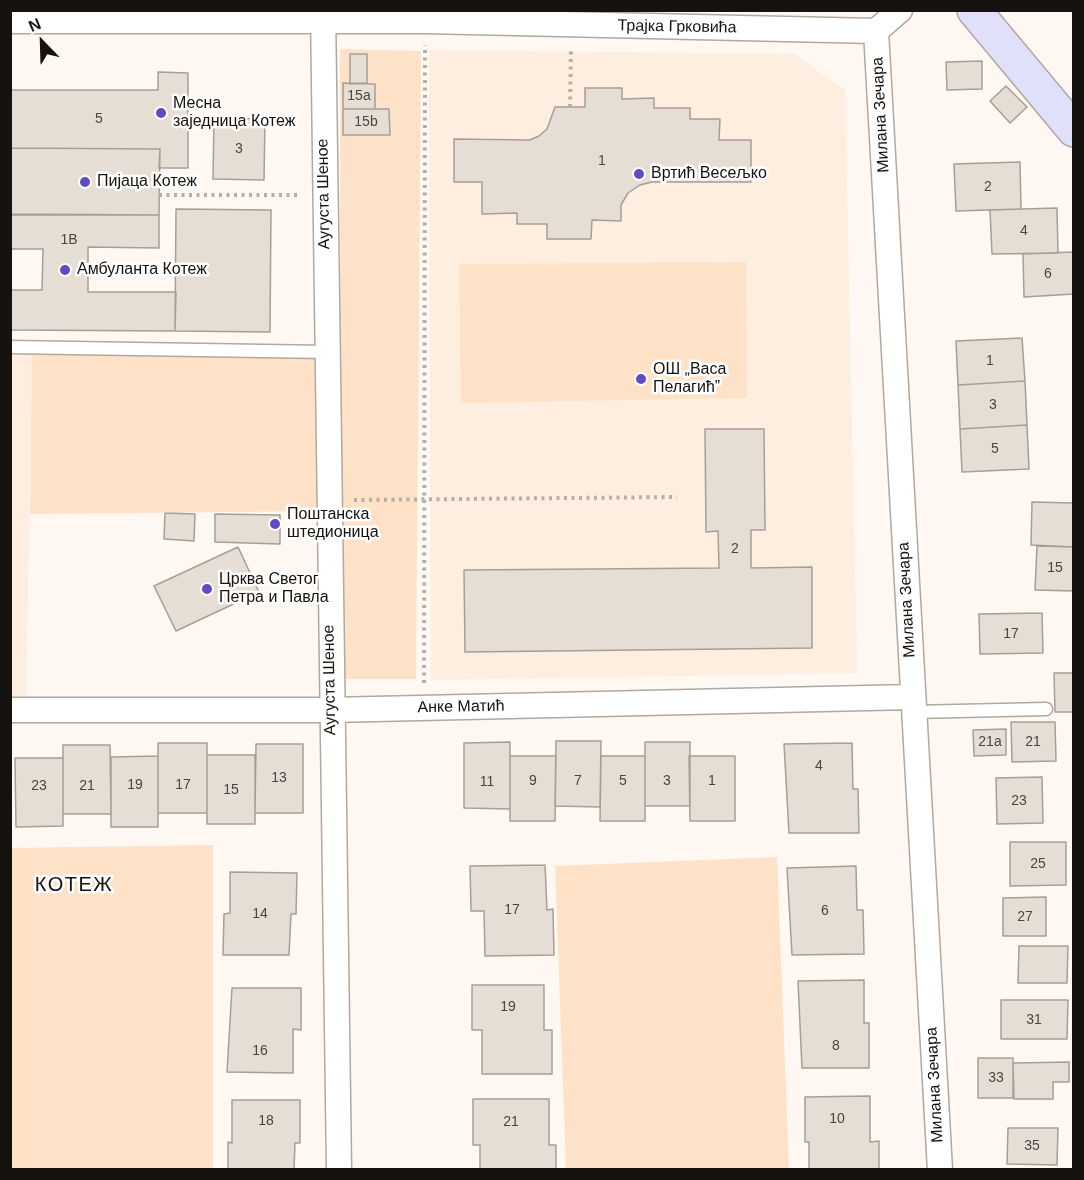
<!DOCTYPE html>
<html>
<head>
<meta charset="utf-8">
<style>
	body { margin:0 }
	#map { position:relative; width:1084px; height:1180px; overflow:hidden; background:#fff7f1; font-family:Helvetica,sans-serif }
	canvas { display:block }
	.frame { position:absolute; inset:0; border:12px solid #15120f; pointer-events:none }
	.north { position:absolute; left:12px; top:12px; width:60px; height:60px; -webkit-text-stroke:4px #fff; paint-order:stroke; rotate:337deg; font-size:16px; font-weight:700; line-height:24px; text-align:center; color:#15120f }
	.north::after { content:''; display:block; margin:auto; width:21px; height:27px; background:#15120f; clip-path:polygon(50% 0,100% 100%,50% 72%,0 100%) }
</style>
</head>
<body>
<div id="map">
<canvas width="1084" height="1180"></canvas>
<div class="frame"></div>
<div class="north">N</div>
</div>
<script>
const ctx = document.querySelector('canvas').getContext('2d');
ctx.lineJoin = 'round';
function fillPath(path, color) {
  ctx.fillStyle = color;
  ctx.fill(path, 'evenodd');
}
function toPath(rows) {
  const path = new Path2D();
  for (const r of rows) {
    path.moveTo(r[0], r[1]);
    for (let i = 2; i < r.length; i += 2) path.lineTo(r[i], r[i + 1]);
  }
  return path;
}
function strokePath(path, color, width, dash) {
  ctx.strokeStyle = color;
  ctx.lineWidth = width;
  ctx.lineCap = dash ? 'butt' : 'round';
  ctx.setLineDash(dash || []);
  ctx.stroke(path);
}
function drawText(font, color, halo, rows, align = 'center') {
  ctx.font = font + ' Helvetica,sans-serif';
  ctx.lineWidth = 5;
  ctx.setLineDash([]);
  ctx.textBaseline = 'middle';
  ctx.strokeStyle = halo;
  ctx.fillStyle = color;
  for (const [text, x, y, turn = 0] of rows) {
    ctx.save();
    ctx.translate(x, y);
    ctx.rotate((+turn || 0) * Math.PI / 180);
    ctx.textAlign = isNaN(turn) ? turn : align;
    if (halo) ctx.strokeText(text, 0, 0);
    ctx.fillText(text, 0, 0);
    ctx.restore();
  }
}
fillPath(toPath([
	[429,50,794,54,845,90,857,673,431,680],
	[11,347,32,347,26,710,11,710]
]), '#fdeee0');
fillPath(toPath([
	[340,49,421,51,416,679,341,679],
	[746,262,747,398,461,403,459,264],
	[32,347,326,352,328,511,30,514],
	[213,845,213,1169,11,1169,11,848],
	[777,857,789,1169,566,1169,555,866]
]), '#fee2c7');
const building = toPath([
	[350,54,367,54,367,83,350,84,350,54],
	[982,61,982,89,947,90,946,62,982,61],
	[158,72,188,73,188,168,159,168,160,149,10,148,10,90,158,90,158,72],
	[343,83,375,84,375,109,343,109,343,83],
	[1006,86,1027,107,1010,123,990,101,1006,86],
	[585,88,622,88,622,99,654,98,654,108,690,108,690,119,720,119,719,140,751,140,751,182,652,182,640,185,628,193,621,205,621,221,592,220,591,239,547,239,547,224,517,224,517,213,482,214,482,182,454,182,454,139,530,140,539,136,547,129,555,107,585,107,585,88],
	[343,109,389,109,390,135,343,135,343,109],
	[214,118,265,119,264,180,213,179,214,118],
	[10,148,160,149,159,215,10,214,10,148],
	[1020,162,1021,209,956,211,954,164,1020,162],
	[1057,208,1058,253,992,254,990,210,1057,208],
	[176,209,271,210,270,332,175,331,176,209],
	[10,215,159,215,159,248,88,247,88,292,176,292,175,331,10,330,10,290,42,290,43,249,10,249,10,215],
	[1074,252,1074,294,1024,297,1023,254,1074,252],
	[1022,338,1025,381,958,385,956,341,1022,338],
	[1025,381,1027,425,960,429,958,385,1025,381],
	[1027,425,1029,469,962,472,960,429,1027,425],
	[705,429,764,429,765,530,751,530,751,568,812,567,812,648,465,652,464,570,719,568,718,531,706,532,705,429],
	[1032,502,1074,503,1074,547,1031,545,1032,502],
	[165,513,195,514,194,541,164,539,165,513],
	[215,514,280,515,280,544,215,542,215,514],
	[1037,546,1074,547,1074,591,1035,590,1037,546],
	[238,547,259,592,176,631,154,586,238,547],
	[1042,613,1043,653,980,654,979,614,1042,613],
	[1054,673,1074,673,1074,712,1055,712,1054,673],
	[1011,722,1055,722,1056,761,1012,762,1011,722],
	[1006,729,1006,755,974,756,973,730,1006,729],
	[556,741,601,741,600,807,555,806,556,741],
	[510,742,510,809,464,808,464,743,510,742],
	[645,742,690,742,690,806,645,806,645,742],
	[158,743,207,743,207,813,158,813,158,743],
	[852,743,853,789,858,789,859,833,789,833,784,744,852,743],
	[256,744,303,744,303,813,255,813,256,744],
	[63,745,110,745,111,814,63,814,63,745],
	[207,755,255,755,255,824,207,824,207,755],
	[158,756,158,827,111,827,111,757,158,756],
	[510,756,556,756,555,821,510,821,510,756],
	[601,756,645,756,645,821,600,821,601,756],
	[689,756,735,756,735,821,690,821,689,756],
	[15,758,63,758,63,826,16,827,15,758],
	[1042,777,1043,823,997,824,996,778,1042,777],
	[1010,842,1066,842,1066,885,1010,886,1010,842],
	[545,865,547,910,553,909,554,955,485,956,484,911,471,911,470,866,545,865],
	[856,866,857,910,863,910,864,954,792,955,787,868,856,866],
	[230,872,297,873,296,914,291,914,289,955,223,955,224,914,230,913,230,872],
	[1046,897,1046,936,1003,936,1003,898,1046,897],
	[1019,946,1068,946,1067,983,1018,983,1019,946],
	[864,980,864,1023,869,1023,869,1068,802,1068,798,981,864,980],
	[472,985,544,985,544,1030,552,1030,552,1074,482,1074,482,1030,472,1030,472,985],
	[232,988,301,988,301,1030,293,1029,293,1073,227,1072,232,988],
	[1001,1000,1068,1000,1067,1039,1001,1039,1001,1000],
	[978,1058,1013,1058,1013,1098,978,1098,978,1058],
	[1069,1062,1069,1082,1053,1082,1053,1099,1014,1099,1013,1063,1069,1062],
	[870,1096,870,1142,879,1141,879,1170,809,1170,809,1142,805,1142,805,1097,870,1096],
	[473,1099,549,1099,549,1145,556,1145,556,1170,480,1170,480,1145,473,1145,473,1099],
	[232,1100,300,1100,300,1143,295,1143,294,1170,228,1170,228,1142,232,1143,232,1100],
	[1008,1128,1058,1128,1057,1165,1007,1164,1008,1128]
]);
fillPath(building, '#e6ddd5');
strokePath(building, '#a79e96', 1.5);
const lane = toPath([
	[10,347,326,352],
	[913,712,1046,709]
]);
const street = toPath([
	[323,10,339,1170],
	[10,21,425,21,876,31],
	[876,31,940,1170],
	[876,31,900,10],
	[10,710,330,710,912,697]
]);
const secondary = toPath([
	[974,10,1074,130]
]);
strokePath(lane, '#b1a8a0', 15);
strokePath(street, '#b1a8a0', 27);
strokePath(secondary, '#b1a8a0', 36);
strokePath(toPath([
	[570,107,571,49],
	[159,195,300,195],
	[354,500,677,497],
	[424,683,425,45]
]), '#b5afaa', 4, [3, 4.5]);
strokePath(lane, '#fff', 12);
strokePath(street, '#fff', 24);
strokePath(secondary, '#e1e0fa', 33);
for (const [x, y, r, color] of [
	[161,113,6,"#604bc3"],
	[639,174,6,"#604bc3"],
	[85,182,6,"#604bc3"],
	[65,270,6,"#604bc3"],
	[641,379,6,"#604bc3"],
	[275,524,6,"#604bc3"],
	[207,589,6,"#604bc3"]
]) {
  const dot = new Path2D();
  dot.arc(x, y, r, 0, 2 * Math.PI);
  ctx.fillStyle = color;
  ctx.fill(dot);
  strokePath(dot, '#fff', 2);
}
drawText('14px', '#494540', null, [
	["15a",359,96],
	["5",99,119],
	["15b",366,122],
	["3",239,149],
	["1",602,161],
	["2",988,187],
	["4",1024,231],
	["1B",69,240],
	["6",1048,274],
	["1",990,361],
	["3",993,405],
	["5",995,449],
	["2",735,549],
	["15",1055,568],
	["17",1011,634],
	["21a",990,742],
	["21",1033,742],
	["4",819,766],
	["13",279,778],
	["9",533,781],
	["7",578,781],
	["5",623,781],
	["3",667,781],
	["1",712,781],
	["11",487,782],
	["19",135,785],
	["17",183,785],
	["23",39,786],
	["21",87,786],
	["15",231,790],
	["23",1019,801],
	["25",1038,864],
	["17",512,910],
	["6",825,911],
	["14",260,914],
	["27",1025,917],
	["19",508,1007],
	["31",1034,1020],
	["8",836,1046],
	["16",260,1051],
	["33",996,1078],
	["10",837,1119],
	["18",266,1121],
	["21",511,1122],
	["35",1032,1146]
]);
drawText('16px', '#15120f', '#fff', [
	["Трајка Грковића",677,27,1],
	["Милана Зечара",881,115,-93],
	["Аугуста Шеное",324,194,-91],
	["Милана Зечара",907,600,-93],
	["Аугуста Шеное",330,680,-91],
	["Анке Матић",461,707,-1],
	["Милана Зечара",935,1085,-93]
]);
drawText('16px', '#15120f', '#fff', [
	["Месна",173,104],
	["заједница Котеж",173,122],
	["Вртић Весељко",651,174],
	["Пијаца Котеж",97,182],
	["Амбуланта Котеж",77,270],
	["ОШ „Васа",653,370],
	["Пелагић”",653,388],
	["Поштанска",287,515],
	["штедионица",287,533],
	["Црква Светог",219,580],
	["Петра и Павла",219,598]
], 'left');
ctx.letterSpacing = '1.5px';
drawText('20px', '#15120f', '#fff', [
	["КОТЕЖ",74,885]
]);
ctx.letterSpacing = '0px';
</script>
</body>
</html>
